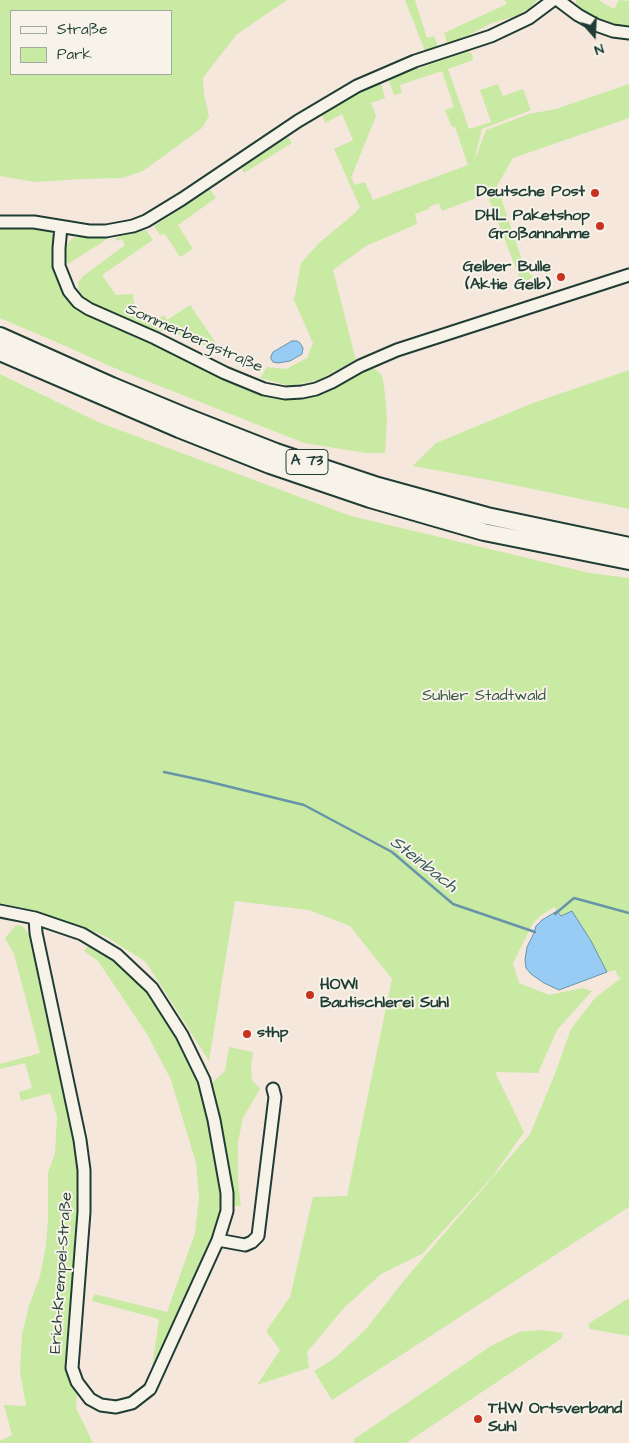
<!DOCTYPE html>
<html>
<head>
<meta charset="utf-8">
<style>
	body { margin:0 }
	#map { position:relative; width:629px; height:1443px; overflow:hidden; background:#f6e7dd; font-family:"Architects Daughter",sans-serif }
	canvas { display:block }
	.legend { position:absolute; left:10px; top:10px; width:162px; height:65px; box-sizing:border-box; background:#f7f3e8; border:1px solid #a1aaa0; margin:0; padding:6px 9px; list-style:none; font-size:15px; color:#1f3d34 }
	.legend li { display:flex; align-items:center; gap:10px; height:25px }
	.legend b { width:25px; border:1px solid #a1aaa0 }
	.north { position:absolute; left:569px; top:10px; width:50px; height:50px; -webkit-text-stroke:4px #f7f3e8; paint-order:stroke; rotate:161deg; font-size:14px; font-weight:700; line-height:20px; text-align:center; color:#1f3d34 }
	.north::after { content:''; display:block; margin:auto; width:18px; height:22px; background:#1f3d34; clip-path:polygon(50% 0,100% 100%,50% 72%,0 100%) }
</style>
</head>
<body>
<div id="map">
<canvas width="629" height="1443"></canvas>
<ul class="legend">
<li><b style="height:6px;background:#f7f3e8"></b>Straße</li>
<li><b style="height:14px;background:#c8eaa3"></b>Park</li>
</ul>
<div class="north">N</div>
</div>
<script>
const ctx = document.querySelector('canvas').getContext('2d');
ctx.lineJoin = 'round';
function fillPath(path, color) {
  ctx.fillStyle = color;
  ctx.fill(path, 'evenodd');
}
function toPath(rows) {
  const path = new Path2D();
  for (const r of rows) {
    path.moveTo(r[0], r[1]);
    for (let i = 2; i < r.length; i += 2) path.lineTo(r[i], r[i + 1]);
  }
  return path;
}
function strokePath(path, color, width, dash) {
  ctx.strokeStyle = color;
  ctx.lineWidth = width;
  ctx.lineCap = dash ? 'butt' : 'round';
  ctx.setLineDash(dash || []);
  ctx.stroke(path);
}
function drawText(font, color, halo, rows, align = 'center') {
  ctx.font = font + ' "Architects Daughter",sans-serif';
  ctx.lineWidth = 4;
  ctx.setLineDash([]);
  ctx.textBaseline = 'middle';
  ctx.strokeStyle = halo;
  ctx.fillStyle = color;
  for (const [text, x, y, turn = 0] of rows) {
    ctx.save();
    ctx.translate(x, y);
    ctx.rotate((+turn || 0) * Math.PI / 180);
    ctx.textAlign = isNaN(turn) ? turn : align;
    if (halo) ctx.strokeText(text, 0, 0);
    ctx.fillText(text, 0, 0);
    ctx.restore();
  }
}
fillPath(toPath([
	[0,0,287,0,236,35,203,78,204,95,209,116,202,128,143,171,123,178,81,179,35,182,0,176],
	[11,11,171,11,171,74,11,74],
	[405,0,415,0,427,38,434,36,438,46,425,51],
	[504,0,537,0,530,8,516,16,492,23,461,39,447,43,444,33,507,4],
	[576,0,598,0,614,9,619,0,629,1,629,28,616,27,597,21,582,13,582,10,576,3],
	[468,51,472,54,473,60,448,69,469,129,491,122,480,90,498,84,503,96,523,89,531,110,482,129,474,162,486,130,529,114,556,109,629,84,629,118,513,158,497,186,525,269,533,277,522,284,487,194,442,211,439,203,429,207,429,209,415,214,417,224,366,246,333,270,356,360,318,380,290,386,260,378,267,367,286,369,307,358,313,343,294,300,301,263,318,244,354,214,360,207,334,149,353,140,342,114,325,123,322,115,359,93,380,83,382,86,385,98,371,103,376,116,351,178,355,185,365,182,373,200,468,165,455,127,452,127,445,110,454,107,442,71,400,85,402,93,394,95,389,81,391,78],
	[288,137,292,143,244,173,241,168],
	[210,189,216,198,178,225,193,249,180,257,165,234,160,235,154,226],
	[0,227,45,229,52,234,55,241,55,269,62,292,75,306,287,398,313,396,365,368,375,369,382,375,384,385,387,418,385,453,366,453,304,443,119,370,63,345,0,318],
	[146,230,153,240,102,275,116,295,133,294,135,314,153,322,164,315,167,320,190,305,220,349,197,343,175,333,152,330,94,304,84,297,79,291,78,283,83,276,125,245,122,239,117,241,115,238],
	[81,237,109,238,68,264,67,263,66,257,66,248,68,243,73,238],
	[629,370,629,509,494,481,413,466,436,443,533,403],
	[0,374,98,422,351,516,590,573,629,578,629,1207,332,1400,314,1371,335,1358,366,1329,406,1278,530,1134,554,1076,571,1029,595,998,621,978,618,976,615,970,607,972,591,941,572,911,561,916,554,907,540,916,533,923,513,963,519,983,549,995,582,988,592,991,557,1030,538,1073,495,1072,524,1132,492,1177,422,1254,381,1274,343,1309,307,1352,309,1368,257,1385,280,1350,266,1331,290,1297,313,1197,347,1196,392,979,350,926,309,910,235,901,209,1061,146,962,105,936,37,911,0,903],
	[16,925,22,926,26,930,34,945,76,1145,79,1181,79,1218,68,1347,68,1374,77,1394,76,1408,93,1443,0,1443,0,1441,12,1435,4,1405,26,1406,20,1372,22,1334,29,1306,40,1276,46,1245,48,1218,48,1173,55,1153,57,1117,50,1093,21,1101,19,1092,32,1088,25,1063,0,1069,0,1064,40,1053,14,954,5,938],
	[89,945,123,962,148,991,174,1032,201,1083,224,1182,223,1212,213,1243,151,1375,159,1319,92,1301,94,1294,167,1312,195,1233,199,1198,196,1163,171,1080,147,1034,98,961,84,951],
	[229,1047,253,1052,251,1066,252,1080,260,1089,243,1118,238,1142,238,1181,241,1206,233,1206,231,1174,212,1086,213,1082,225,1071],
	[629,1298,629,1336,590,1329,588,1324],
	[540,1330,563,1333,561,1339,406,1443,354,1443,354,1439,366,1431,491,1346,519,1332]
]), '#c8eaa3');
const water = toPath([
	[292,341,297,341,300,343,303,348,302,354,290,361,278,363,273,362,271,359,271,356,273,352,292,341],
	[557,911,561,916,572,911,591,941,607,972,559,990,544,983,531,974,526,968,525,960,527,947,534,933,536,926,542,920,557,911]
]);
fillPath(water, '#98ccf5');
strokePath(water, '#6893a8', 1);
strokePath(toPath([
	[164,772,206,781,304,805,392,852,453,904,535,932],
	[555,914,574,898,629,913]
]), '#6893a8', 2.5);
const minor = toPath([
	[558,0,578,15,596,25,613,31,629,33],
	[0,222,34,222,89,231,106,231,133,226,146,221,182,199,298,121,357,86,415,61,491,36,529,18,553,0],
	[61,227,59,248,59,266,69,291,78,302,89,309,155,338,225,373,264,389,285,393,302,392,316,389,332,382,360,366,397,350,629,275],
	[0,911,35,918,82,934,117,955,152,988,182,1035,204,1080,214,1120,227,1193,227,1211,218,1240,150,1389,132,1403,116,1407,101,1405,90,1399,77,1382,72,1368,84,1212,84,1170,80,1140,36,933,35,918],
	[218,1240,245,1245,252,1242,258,1236,275,1097,273,1089]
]);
const highway = toPath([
	[0,336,112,386,184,416,276,452,378,486,487,516,629,546],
	[0,352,179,429,270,465,370,499,484,532,629,561]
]);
strokePath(minor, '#1f3d34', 15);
strokePath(highway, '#1f3d34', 20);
strokePath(minor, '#f7f3e8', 11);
strokePath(highway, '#f7f3e8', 16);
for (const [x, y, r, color] of [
	[595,193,5,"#c8321e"],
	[600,226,5,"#c8321e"],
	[561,277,5,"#c8321e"],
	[310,995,5,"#c8321e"],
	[247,1034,5,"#c8321e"],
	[478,1419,5,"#c8321e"]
]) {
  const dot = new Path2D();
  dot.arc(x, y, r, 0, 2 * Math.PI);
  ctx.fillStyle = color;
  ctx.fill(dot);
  strokePath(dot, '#f7f3e8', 2);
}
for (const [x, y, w] of [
	[307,462,42]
]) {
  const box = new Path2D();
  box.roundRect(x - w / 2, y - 12.5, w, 25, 4);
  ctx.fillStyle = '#f7f3e8';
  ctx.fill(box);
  strokePath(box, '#1f3d34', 1);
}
drawText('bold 15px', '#1f3d34', null, [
	["A 73",307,462]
]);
drawText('bold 16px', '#1f3d34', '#f7f3e8', [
	["Deutsche Post",585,193],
	["DHL Paketshop",590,217],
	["Großannahme",590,235],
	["Gelber Bulle",551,268],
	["(Aktie Gelb)",551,286],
	["HOWI",320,986,"left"],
	["Bautischlerei Suhl",320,1004,"left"],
	["sthp",257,1034,"left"],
	["THW Ortsverband",488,1410,"left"],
	["Suhl",488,1428,"left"]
], 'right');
drawText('16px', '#1f3d34', '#f7f3e8', [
	["Sommerbergstraße",194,339,24],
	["Erich-Krempel-Straße",62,1273,-86]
]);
drawText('16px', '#385745', '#f7f3e8', [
	["Suhler Stadtwald",484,697]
]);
drawText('italic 18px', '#375a5b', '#f7f3e8', [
	["Steinbach",423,865,38]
]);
</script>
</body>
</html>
